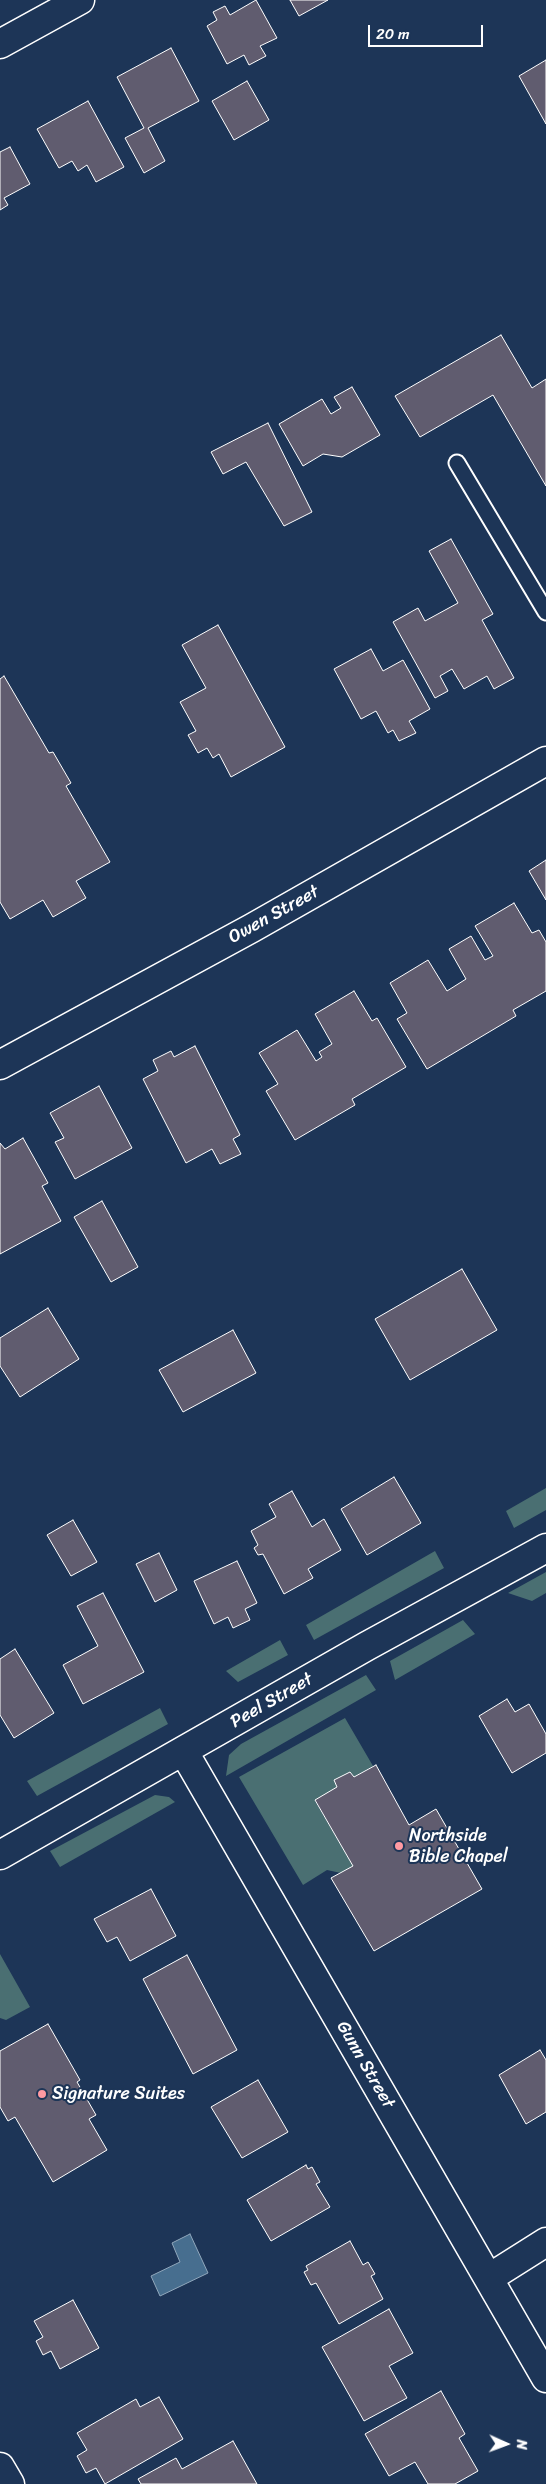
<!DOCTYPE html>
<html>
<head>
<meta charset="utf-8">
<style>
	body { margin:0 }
	#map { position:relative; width:546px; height:2484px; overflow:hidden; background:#1d3557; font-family:Sriracha,sans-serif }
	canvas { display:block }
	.north { position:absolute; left:481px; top:2419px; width:50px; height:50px; -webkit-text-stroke:4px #1d3557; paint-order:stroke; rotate:92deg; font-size:14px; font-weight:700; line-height:20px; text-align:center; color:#fff }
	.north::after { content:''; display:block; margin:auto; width:18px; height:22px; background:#fff; clip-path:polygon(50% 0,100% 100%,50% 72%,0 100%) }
	.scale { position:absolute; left:368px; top:25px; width:115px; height:22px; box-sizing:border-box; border:2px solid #fff; border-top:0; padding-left:6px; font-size:15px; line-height:18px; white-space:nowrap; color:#fff; -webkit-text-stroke:4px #1d3557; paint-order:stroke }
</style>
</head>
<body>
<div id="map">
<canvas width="546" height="2484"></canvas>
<div class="north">N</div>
<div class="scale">20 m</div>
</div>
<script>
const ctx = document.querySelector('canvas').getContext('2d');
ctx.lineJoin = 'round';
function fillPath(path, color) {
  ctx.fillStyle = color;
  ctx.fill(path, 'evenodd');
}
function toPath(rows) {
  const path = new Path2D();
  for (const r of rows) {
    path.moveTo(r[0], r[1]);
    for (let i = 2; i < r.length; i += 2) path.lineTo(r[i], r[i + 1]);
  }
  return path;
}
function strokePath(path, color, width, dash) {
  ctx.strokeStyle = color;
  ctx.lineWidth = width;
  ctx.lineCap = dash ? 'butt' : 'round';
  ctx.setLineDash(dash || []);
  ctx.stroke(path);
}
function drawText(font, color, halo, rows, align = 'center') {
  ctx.font = font + ' Sriracha,sans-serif';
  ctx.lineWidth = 4;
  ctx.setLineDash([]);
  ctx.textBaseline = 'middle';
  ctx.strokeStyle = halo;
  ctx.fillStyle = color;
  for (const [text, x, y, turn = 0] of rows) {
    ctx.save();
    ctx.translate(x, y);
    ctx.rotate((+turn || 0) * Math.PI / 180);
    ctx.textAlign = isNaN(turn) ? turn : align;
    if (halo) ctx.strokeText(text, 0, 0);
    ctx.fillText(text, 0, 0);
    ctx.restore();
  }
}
fillPath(toPath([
	[546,1488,546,1510,514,1528,506,1511],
	[435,1551,444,1568,314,1640,306,1625],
	[546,1572,546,1593,532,1601,508,1593],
	[463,1620,475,1634,395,1680,390,1661],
	[280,1640,288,1655,238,1682,226,1671],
	[366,1675,376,1690,226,1776,229,1755,241,1744],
	[160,1708,168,1724,37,1796,27,1781],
	[345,1718,373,1766,354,1777,350,1772,335,1780,337,1787,315,1801,353,1866,341,1873,327,1870,303,1885,239,1777],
	[155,1795,169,1797,175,1802,60,1867,50,1851],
	[0,1954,30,2007,6,2020,0,2018]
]), '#4a6f72');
const water = toPath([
	[190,2234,208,2273,160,2296,151,2276,180,2262,172,2243,190,2234]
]);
fillPath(water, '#476e8f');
strokePath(water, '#91a8bc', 1);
const building = toPath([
	[256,0,277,38,260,46,266,56,249,65,244,55,227,64,207,26,217,20,213,12,225,6,230,15,256,0],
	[290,0,328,0,299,16,290,0],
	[171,48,199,101,148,128,165,161,144,173,125,138,144,128,117,77,171,48],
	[546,60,546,124,519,76,546,60],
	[247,81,269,120,234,140,212,101,247,81],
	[88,101,124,167,96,182,87,165,78,171,72,161,59,168,37,129,88,101],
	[10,147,30,184,4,198,8,205,0,210,0,152,10,147],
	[501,335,532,388,546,379,546,486,493,395,420,437,395,396,501,335],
	[352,387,380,435,342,457,323,454,303,466,279,424,322,399,331,414,341,408,334,397,352,387],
	[268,423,312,512,284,526,246,462,223,474,211,452,268,423],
	[451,539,493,614,482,620,514,678,494,689,487,676,464,689,452,669,440,676,448,691,435,698,393,622,418,608,425,621,458,603,429,551,451,539],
	[218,625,285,747,231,777,219,754,213,758,207,748,198,753,188,735,196,731,180,702,206,688,182,645,218,625],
	[371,649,383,671,403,660,430,709,409,721,416,733,399,741,393,730,388,733,376,711,361,719,334,669,371,649],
	[4,676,49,753,53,752,71,783,66,786,110,862,76,881,86,898,53,917,43,900,10,919,0,902,0,679,4,676],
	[546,860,546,900,529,871,546,860],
	[514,903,532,933,539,930,546,942,546,991,513,1010,516,1016,427,1069,397,1019,407,1013,390,983,428,960,447,991,466,979,449,949,471,936,485,960,493,956,475,926,514,903],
	[354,991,372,1021,377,1018,406,1067,352,1099,355,1105,295,1140,266,1091,278,1084,259,1053,297,1030,316,1061,322,1057,319,1052,332,1044,315,1014,354,991],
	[195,1046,240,1135,233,1139,241,1154,220,1164,212,1149,186,1163,143,1079,158,1071,153,1060,171,1051,174,1057,195,1046],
	[99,1086,132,1148,75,1179,55,1142,64,1138,50,1113,99,1086],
	[23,1138,48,1183,42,1186,61,1221,0,1254,0,1143,5,1149,23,1138],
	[102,1201,138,1267,111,1282,74,1217,102,1201],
	[462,1269,497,1330,410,1380,375,1319,462,1269],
	[48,1308,79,1359,20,1397,0,1366,0,1338,48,1308],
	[233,1330,256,1373,183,1412,159,1370,233,1330],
	[394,1477,421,1523,367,1555,341,1509,394,1477],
	[292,1491,312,1527,324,1519,341,1550,308,1569,313,1578,284,1594,263,1554,258,1555,254,1548,258,1545,251,1531,276,1517,269,1504,292,1491],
	[73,1520,97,1562,71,1576,47,1535,73,1520],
	[159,1553,177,1590,155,1602,136,1564,159,1553],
	[237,1561,257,1603,245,1609,250,1620,233,1628,228,1617,214,1624,194,1581,237,1561],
	[103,1593,144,1672,83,1704,63,1665,98,1646,77,1606,103,1593],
	[15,1649,54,1713,14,1738,0,1715,0,1659,15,1649],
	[507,1699,515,1712,529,1704,546,1734,546,1753,512,1773,479,1716,507,1699],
	[376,1765,409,1825,436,1809,482,1889,374,1951,331,1878,353,1866,315,1800,337,1787,334,1780,350,1772,354,1777,376,1765],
	[151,1889,176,1936,130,1961,117,1937,107,1942,94,1919,151,1889],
	[187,1955,237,2050,193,2074,143,1979,187,1955],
	[48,2024,80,2080,77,2082,96,2115,89,2119,107,2150,53,2182,15,2117,8,2121,0,2107,0,2051,48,2024],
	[540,2050,546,2060,546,2112,526,2124,499,2075,540,2050],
	[258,2080,288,2132,242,2158,211,2107,258,2080],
	[306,2165,308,2169,312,2167,320,2182,316,2184,330,2207,271,2241,247,2200,306,2165],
	[350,2241,363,2265,368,2262,375,2274,371,2276,383,2299,339,2324,316,2283,311,2285,304,2272,308,2270,306,2266,350,2241],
	[73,2300,99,2348,60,2369,51,2351,43,2355,36,2341,43,2337,34,2321,73,2300],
	[389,2309,413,2353,389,2366,407,2398,364,2421,322,2347,389,2309],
	[441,2391,465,2434,459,2438,478,2471,455,2484,428,2484,415,2462,389,2476,365,2434,441,2391],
	[159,2397,183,2439,105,2484,96,2468,86,2473,77,2456,87,2450,77,2433,136,2399,140,2407,159,2397],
	[233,2441,257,2484,141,2484,138,2479,176,2458,182,2469,233,2441]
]);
fillPath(building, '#605c6f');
strokePath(building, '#fff', 1);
const service = toPath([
	[457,463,546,612]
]);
const minor = toPath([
	[0,44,80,0],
	[0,1065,252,928,546,761],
	[184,1752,546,2378],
	[0,1855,367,1646,546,1548],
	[489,2278,546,2242]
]);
const tertiary = toPath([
	[0,2467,10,2484]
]);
strokePath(service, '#fff', 19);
strokePath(minor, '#fff', 31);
strokePath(tertiary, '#fff', 31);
strokePath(service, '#1d3557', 15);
strokePath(minor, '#1d3557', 28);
strokePath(tertiary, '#1d3557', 28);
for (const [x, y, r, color] of [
	[399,1846,5,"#ff9aa2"],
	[42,2094,5,"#ff9aa2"]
]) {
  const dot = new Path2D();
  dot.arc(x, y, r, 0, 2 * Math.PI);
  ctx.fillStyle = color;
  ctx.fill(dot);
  strokePath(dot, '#1d3557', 2);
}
drawText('18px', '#fff', '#1d3557', [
	["Owen Street",274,915,-29],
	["Peel Street",272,1701,-30],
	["Gunn Street",365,2065,60]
]);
drawText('18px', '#fff', '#1d3557', [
	["Northside",409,1836],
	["Bible Chapel",409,1857],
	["Signature Suites",52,2094]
], 'left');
</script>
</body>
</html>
